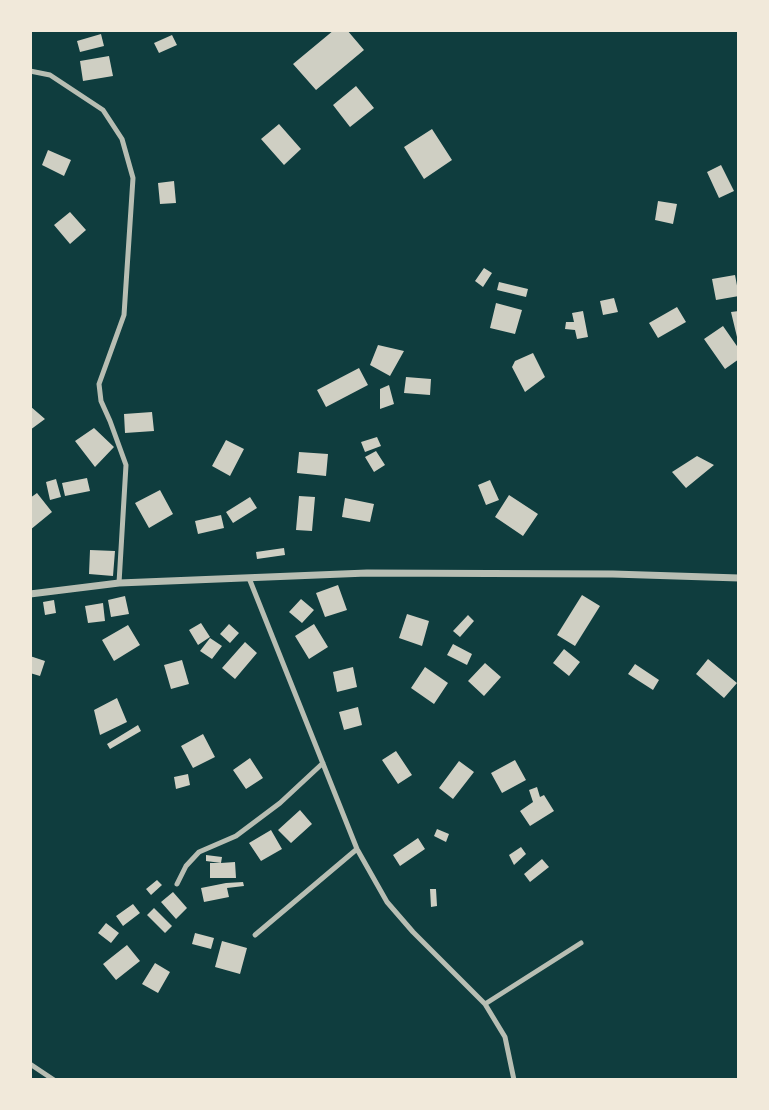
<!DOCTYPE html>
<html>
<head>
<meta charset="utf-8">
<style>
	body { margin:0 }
	#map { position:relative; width:769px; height:1110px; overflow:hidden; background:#0f3d3e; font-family:Barlow,sans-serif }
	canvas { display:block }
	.frame { position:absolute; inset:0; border:32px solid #f1e9da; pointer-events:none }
</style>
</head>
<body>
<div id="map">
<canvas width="769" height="1110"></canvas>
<div class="frame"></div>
</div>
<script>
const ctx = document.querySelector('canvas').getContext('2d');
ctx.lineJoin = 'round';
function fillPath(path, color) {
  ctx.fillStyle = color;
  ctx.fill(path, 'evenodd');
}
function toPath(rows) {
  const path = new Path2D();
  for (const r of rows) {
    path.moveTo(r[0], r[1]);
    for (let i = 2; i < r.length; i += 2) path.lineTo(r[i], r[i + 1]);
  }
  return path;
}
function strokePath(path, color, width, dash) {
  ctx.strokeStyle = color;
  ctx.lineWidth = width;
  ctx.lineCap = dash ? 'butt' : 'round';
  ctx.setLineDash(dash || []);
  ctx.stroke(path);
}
fillPath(toPath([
	[334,30,347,30,364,50,316,90,293,64],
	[101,34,104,46,80,52,77,41],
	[172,35,177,45,159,53,154,43],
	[109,56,113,76,83,81,80,61],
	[356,86,374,108,350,127,333,105],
	[279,124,301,149,284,165,261,139],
	[432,129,452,160,424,179,404,147],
	[48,150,71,160,64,176,42,165],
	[721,165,734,191,719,198,707,172],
	[174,181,176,203,160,204,158,183],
	[658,201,677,204,673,224,655,220],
	[70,212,86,230,70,244,54,225],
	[484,268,492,273,483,287,475,281],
	[735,275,739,296,716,300,712,279],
	[499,282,528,289,526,297,497,290],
	[614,298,618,312,603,315,600,301],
	[496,303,522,310,515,334,490,328],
	[677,307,686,322,658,338,649,323],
	[583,311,588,337,577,339,575,330,565,329,566,322,574,322,572,313],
	[739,311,739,336,737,337,731,312],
	[723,326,739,349,739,359,725,369,704,339],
	[378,345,404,351,390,376,370,365],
	[533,353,545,377,525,392,512,367,515,361],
	[359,368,368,385,326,407,317,390],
	[406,377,431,379,430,395,404,393],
	[389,385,394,404,380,409,380,389],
	[30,406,45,419,30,430],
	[152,412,154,431,125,433,124,414],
	[94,428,114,447,95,467,75,441],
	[377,437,381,446,365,452,361,442],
	[226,440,244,449,230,476,212,466],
	[376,451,385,465,374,472,365,457],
	[299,452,328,454,326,476,297,473],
	[697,456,714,465,686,488,672,472],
	[87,478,90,491,65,496,62,483],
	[56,479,61,497,50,500,46,482],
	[490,480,499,500,486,505,478,485],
	[160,490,173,514,149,528,135,503],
	[37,493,52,512,30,530,30,498],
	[509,495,538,514,523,536,495,517],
	[299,496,315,497,312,531,296,530],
	[250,497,257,508,233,523,226,512],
	[345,498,374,504,370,522,342,517],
	[221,515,224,528,198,534,195,521],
	[284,548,285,555,257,559,256,552],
	[90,550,115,551,113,576,89,574],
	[338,585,347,610,325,617,316,593],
	[582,595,600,606,575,646,557,635],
	[125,596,129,614,111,617,108,600],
	[301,599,314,610,302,623,289,612],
	[54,600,56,613,45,615,43,602],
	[103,603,105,621,88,623,85,606],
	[407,614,429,621,422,646,399,638],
	[468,615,474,621,460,637,453,631],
	[201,623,210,637,198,645,189,630],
	[229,624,239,633,230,643,220,634],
	[314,624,328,647,309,659,295,636],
	[128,625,140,645,114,661,102,640],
	[210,638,222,646,212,659,200,651],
	[245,642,257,653,235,679,222,668],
	[453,644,472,654,467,665,447,655],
	[564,649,580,662,569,676,553,663],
	[30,656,45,661,40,676,30,673],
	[708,659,737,683,724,698,696,674],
	[182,660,189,684,171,689,164,665],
	[485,663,501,677,484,696,468,681],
	[635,664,659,680,653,690,628,674],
	[353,667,357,687,337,692,333,672],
	[425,667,448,683,434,704,411,688],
	[117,698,127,722,100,735,94,710],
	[358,707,362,725,344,730,339,712],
	[138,725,141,731,110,749,107,744],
	[203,734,215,757,193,768,181,746],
	[396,751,412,775,398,784,382,760],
	[250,758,263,778,246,789,233,770],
	[515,760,526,780,502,793,491,773],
	[459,761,474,772,453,799,439,788],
	[188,774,190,785,176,789,174,777],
	[537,787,540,797,544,795,554,811,530,826,520,811,533,802,529,790],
	[300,810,312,824,291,843,278,830],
	[437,829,449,834,446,842,434,836],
	[271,830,282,849,261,861,249,843],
	[418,838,425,849,400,866,393,855],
	[521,847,526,854,514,865,509,855],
	[206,855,222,857,221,863,235,862,236,878,210,878,210,863,221,863,206,861],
	[542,859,549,867,530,882,524,874],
	[157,880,162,885,151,895,146,889],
	[243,882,244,886,227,888,229,897,204,902,201,888,226,883],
	[430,889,436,889,437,906,431,907],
	[173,892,187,908,176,919,161,902],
	[133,904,140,913,123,926,116,916],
	[154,908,172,926,165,933,147,915],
	[106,923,119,933,111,943,98,933],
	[195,933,214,938,211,949,192,944],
	[222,941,247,948,240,974,215,967],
	[127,945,140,961,116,980,103,964],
	[155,963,170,972,158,993,142,984]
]), '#cfcfc3');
strokePath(toPath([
	[30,71,50,75,103,110,122,139,133,178,124,315,99,384,101,401,110,421,126,465,119,583],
	[249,578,357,849,387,902,413,932,485,1004,505,1037,514,1080],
	[177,884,186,866,199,852,236,836,280,803,323,763],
	[255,935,357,849],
	[485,1004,581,943],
	[30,1064,54,1080]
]), '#b8beb3', 5);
strokePath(toPath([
	[30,594,119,583,367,573,613,574,739,578]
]), '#b8beb3', 7);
</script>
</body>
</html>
